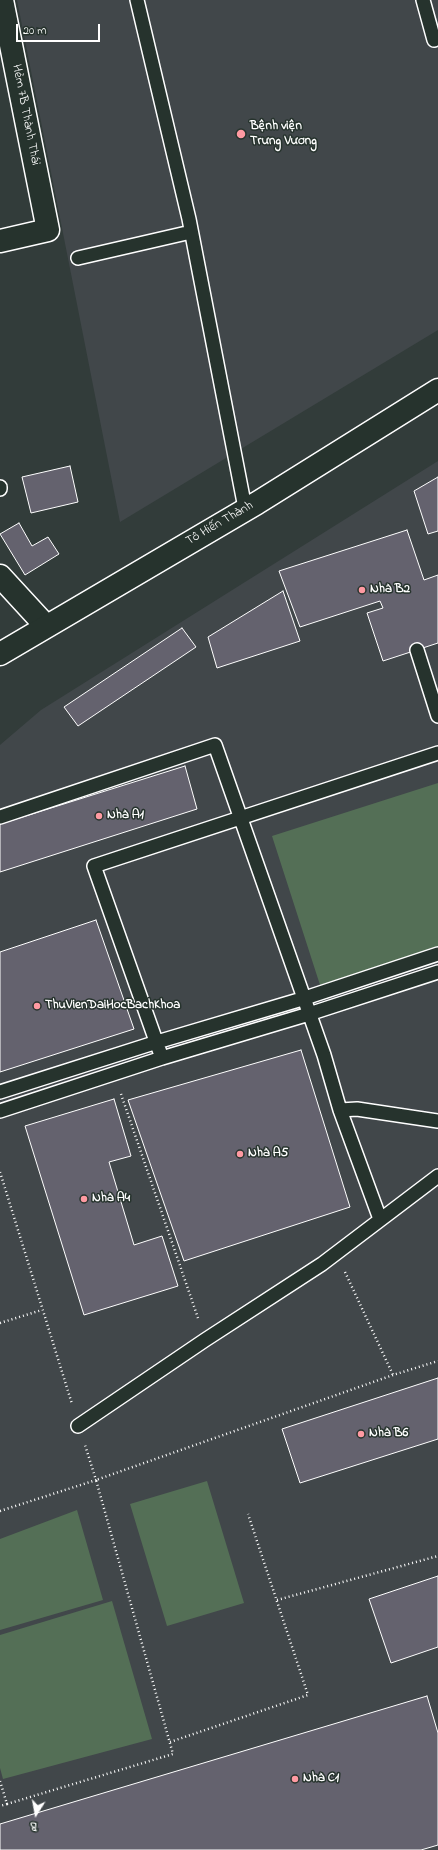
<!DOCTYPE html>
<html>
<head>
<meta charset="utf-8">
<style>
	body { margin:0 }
	#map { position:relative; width:438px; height:1850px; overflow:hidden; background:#323c3a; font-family:"Indie Flower",sans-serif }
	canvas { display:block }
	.north { position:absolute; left:16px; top:1794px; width:40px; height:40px; -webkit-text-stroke:3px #26332d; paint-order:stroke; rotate:191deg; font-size:11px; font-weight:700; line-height:16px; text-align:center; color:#fff }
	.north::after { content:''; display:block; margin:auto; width:14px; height:18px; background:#fff; clip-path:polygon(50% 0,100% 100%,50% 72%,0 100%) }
	.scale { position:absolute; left:16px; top:24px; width:84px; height:18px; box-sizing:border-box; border:2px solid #fff; border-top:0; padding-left:5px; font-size:12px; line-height:14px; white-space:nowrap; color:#fff; -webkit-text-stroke:3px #26332d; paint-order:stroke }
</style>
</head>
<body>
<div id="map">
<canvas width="438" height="1850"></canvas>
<div class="north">B</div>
<div class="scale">20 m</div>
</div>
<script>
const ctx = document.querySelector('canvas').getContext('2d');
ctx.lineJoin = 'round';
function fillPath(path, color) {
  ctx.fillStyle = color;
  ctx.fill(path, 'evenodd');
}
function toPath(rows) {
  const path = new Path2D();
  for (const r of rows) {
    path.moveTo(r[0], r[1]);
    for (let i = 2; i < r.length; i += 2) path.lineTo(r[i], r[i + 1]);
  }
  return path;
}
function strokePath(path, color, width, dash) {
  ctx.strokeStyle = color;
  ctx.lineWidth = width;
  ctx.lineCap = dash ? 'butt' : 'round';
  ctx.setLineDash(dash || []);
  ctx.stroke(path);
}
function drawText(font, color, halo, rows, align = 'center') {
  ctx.font = font + ' "Indie Flower",sans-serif';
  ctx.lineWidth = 3;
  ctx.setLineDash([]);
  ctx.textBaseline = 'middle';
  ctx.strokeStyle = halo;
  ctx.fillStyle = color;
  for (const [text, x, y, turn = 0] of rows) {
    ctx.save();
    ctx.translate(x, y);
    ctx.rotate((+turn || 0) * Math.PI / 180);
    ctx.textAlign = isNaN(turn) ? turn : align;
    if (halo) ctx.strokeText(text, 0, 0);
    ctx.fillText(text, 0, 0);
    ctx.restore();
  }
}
fillPath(toPath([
	[17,0,438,0,438,330,120,522],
	[438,461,438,1850,0,1850,0,745,41,710]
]), '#41474a');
fillPath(toPath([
	[438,783,438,947,320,985,272,836],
	[207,1481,244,1603,167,1626,130,1504],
	[77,1510,103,1600,0,1630,0,1539],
	[112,1601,152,1739,3,1779,0,1768,0,1635]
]), '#546f56');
const building = toPath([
	[70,466,78,502,31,513,22,477,70,466],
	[438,477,438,531,428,534,414,491,438,477],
	[19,523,32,546,48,537,59,554,25,575,0,534,19,523],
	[407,530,424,580,438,575,438,643,383,661,367,613,383,608,380,601,300,627,279,571,407,530],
	[283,591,300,641,217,668,208,637,283,591],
	[182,628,196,647,78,726,64,707,182,628],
	[185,766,197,809,0,872,0,824,185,766],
	[96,920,134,1029,0,1072,0,952,96,920],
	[301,1050,350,1207,184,1261,128,1100,301,1050],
	[114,1099,131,1156,109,1162,134,1245,162,1236,178,1286,84,1315,25,1126,114,1099],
	[438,1378,438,1439,300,1483,282,1429,438,1378],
	[438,1576,438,1647,391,1663,369,1599,438,1576],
	[427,1696,438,1733,438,1845,421,1850,0,1850,0,1824,427,1696]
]);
fillPath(building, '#64626e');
strokePath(building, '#fff', 1);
const lane = toPath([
	[137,0,189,219,245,508],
	[423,0,434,40],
	[78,258,191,232],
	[0,487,0,489],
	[417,650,438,716],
	[0,817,215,745,324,1055,340,1110,380,1219],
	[162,1058,94,866,438,753],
	[0,1092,157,1042,302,999,438,954],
	[340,1110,357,1109,438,1121],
	[0,1111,162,1058,309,1014,438,972],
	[78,1426,205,1340,322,1264,438,1176]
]);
const street = toPath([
	[0,241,48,230,2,0],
	[0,576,46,626]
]);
const secondary = toPath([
	[0,654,257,503,438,390]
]);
strokePath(lane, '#fff', 16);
strokePath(street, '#fff', 25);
strokePath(secondary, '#fff', 25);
strokePath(toPath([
	[121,1094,198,1318],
	[0,1172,72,1404],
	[345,1272,393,1375],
	[0,1323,42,1310],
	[0,1511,96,1480,85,1445],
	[277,1600,438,1556],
	[170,1742,308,1695,248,1514],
	[0,1781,7,1804,0,1806],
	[7,1804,173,1754,96,1480,393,1375,438,1361]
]), '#fff', 2.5, [1, 3]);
strokePath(lane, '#26332d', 13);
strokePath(street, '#26332d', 22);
strokePath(secondary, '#26332d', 22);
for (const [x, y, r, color] of [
	[241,134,5,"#ff9aa2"],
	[362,590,4,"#ff9aa2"],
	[99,816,4,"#ff9aa2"],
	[37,1006,4,"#ff9aa2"],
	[240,1154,4,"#ff9aa2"],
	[84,1199,4,"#ff9aa2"],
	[361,1434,4,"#ff9aa2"],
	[295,1779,4,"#ff9aa2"]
]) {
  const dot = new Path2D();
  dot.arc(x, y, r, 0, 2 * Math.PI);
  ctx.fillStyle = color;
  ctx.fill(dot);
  strokePath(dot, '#26332d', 1.5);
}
drawText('13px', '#fff', '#26332d', [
	["Hẻm 7B Thành Thái",25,115,79],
	["Tô Hiến Thành",220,524,-30]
]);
drawText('bold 13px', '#fff', '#26332d', [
	["Bệnh viện",250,127],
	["Trưng Vương",250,142],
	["Nhà B2",370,590],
	["Nhà A1",107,816],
	["ThuVienDaiHocBachKhoa",45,1006],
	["Nhà A5",248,1154],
	["Nhà A4",92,1199],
	["Nhà B6",369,1434],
	["Nhà C1",303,1779]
], 'left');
</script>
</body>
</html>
